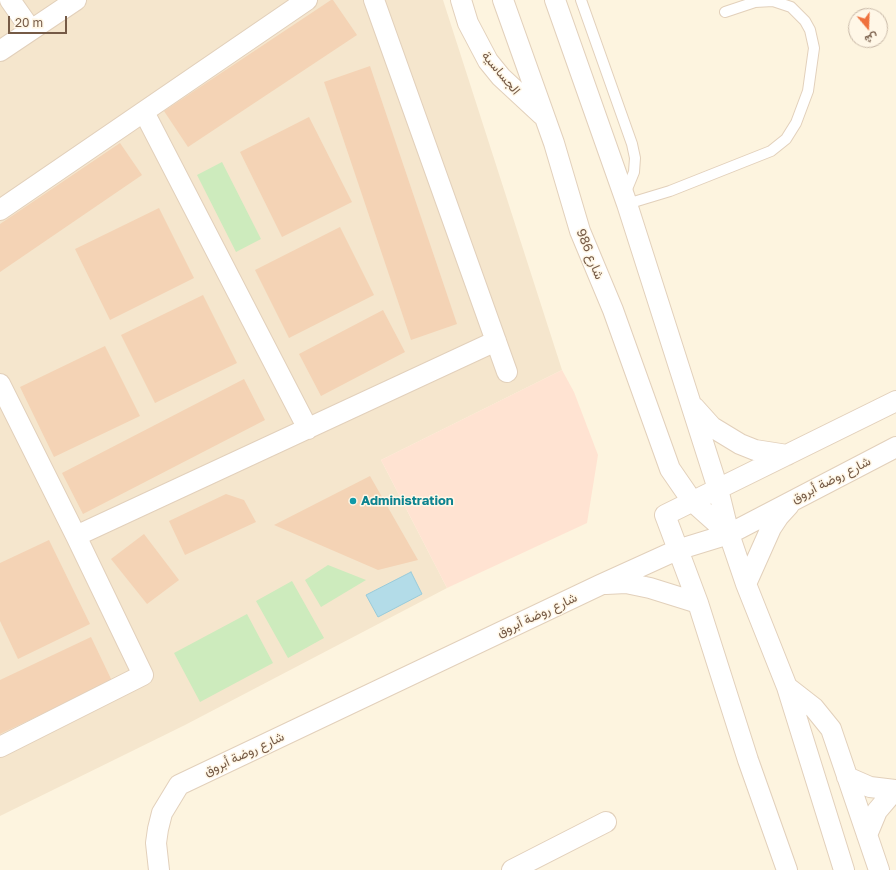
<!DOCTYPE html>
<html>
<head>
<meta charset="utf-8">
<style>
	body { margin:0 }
	#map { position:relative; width:896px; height:870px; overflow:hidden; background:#fdf4df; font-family:"Golos Text",Vazirmatn,sans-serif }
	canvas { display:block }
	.north { position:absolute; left:848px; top:8px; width:40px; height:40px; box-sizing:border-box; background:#fff7e7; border:1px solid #c8b8a7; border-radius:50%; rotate:161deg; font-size:11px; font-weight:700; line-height:16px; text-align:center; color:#755a46 }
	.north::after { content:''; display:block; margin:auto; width:14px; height:18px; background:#ef713d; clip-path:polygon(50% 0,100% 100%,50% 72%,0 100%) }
	.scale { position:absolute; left:8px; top:16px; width:59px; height:18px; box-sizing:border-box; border:2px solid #755a46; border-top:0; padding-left:5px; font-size:12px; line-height:14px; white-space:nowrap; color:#755a46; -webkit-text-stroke:3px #fff7e7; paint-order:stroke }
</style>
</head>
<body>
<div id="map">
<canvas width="896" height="870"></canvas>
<div class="north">ش</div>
<div class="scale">20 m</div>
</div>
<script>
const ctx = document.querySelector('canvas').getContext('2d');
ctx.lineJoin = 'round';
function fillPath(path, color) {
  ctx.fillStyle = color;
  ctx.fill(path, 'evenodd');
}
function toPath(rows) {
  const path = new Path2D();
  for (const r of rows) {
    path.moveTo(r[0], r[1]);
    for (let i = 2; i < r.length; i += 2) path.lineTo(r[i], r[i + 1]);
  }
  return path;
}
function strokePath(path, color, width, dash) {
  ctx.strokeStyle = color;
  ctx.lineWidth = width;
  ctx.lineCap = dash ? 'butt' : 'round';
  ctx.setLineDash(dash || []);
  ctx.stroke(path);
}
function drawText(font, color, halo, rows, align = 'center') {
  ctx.font = font + ' "Golos Text",Vazirmatn,sans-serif';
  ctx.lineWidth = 3;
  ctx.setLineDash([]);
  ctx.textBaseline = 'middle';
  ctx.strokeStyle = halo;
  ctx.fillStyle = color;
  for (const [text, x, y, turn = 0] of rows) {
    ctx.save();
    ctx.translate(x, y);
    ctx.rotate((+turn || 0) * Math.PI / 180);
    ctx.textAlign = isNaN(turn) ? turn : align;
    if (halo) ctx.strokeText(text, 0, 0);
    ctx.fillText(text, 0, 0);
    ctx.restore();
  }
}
fillPath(toPath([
	[0,0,443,0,562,370,381,460,447,588,185,725,0,816]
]), '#f5e6cd');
fillPath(toPath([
	[562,370,574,392,598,455,587,523,447,588,381,460]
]), '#ffe3d2');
fillPath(toPath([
	[222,162,261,239,236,252,197,175],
	[328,565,366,580,321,607,305,580],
	[292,581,324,638,288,658,256,601],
	[247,614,273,663,200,702,174,653]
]), '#cdebbd');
const water = toPath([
	[411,572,422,594,378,617,366,595,411,572]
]);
fillPath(water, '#b3dce8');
strokePath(water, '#99cbda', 1);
fillPath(toPath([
	[331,0,333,0,357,35,188,147,164,111],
	[370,66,457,324,411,340,324,82],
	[309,117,352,202,282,237,240,152],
	[120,143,142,175,0,272,0,224],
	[159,208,194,278,110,320,75,249],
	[340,227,374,295,289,338,255,270],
	[203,295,237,363,155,403,121,335],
	[383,310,405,352,321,396,299,354],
	[105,346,140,416,54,457,20,387],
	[244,379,265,420,83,514,62,473],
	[370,476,418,560,378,570,274,525],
	[226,494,244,500,256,522,185,555,169,521],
	[144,534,179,580,147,604,111,559],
	[49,540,90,624,18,659,0,621,0,563],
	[91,637,112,681,0,734,0,680]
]), '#f4d3b5');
const service = toPath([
	[581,0,632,144,635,158,634,172,625,194],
	[627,204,670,191,771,151,786,139,796,123,808,91,814,48,810,30,805,21,791,7,773,1,755,2,725,12]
]);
const minor = toPath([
	[10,0,31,30],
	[374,0,507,372],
	[461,0,468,23,488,61,501,77,542,115],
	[503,0,554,143,580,231,613,310,670,469,692,501,729,534],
	[555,0,627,204,718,489,729,534,746,584,787,687,844,870],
	[0,51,76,0],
	[144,112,308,429],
	[0,210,307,0],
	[0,384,76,536,143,675,0,747],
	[694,407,712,427,740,444,755,450,787,455],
	[76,536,496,341],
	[606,584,626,583,650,588,698,603],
	[746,584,771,528,779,516,789,505],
	[787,687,814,708,831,729,879,870],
	[847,777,870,787,896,790],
	[867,835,877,811,894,791],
	[159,870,156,843,158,829,162,813,179,785,600,585,677,550,729,534,896,447],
	[512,870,606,822],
	[787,870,748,760,698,603,665,515,896,401]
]);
strokePath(service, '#e2d0bb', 12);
strokePath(minor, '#e2d0bb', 22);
strokePath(service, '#fff', 10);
strokePath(minor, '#fff', 20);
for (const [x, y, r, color] of [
	[353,501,4,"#0f9aa8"]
]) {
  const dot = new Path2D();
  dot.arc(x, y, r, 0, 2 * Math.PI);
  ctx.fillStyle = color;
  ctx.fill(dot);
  strokePath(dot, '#fff7e7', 1.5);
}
drawText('13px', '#755a46', '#fff7e7', [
	["الجساسية",501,73,50],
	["شارع 986",590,254,68],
	["شارع روضة أبروق",831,480,-27],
	["شارع روضة أبروق",537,615,-25],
	["شارع روضة أبروق",244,754,-25]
]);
drawText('bold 13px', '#0d838f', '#fff7e7', [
	["Administration",361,501]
], 'left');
</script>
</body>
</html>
